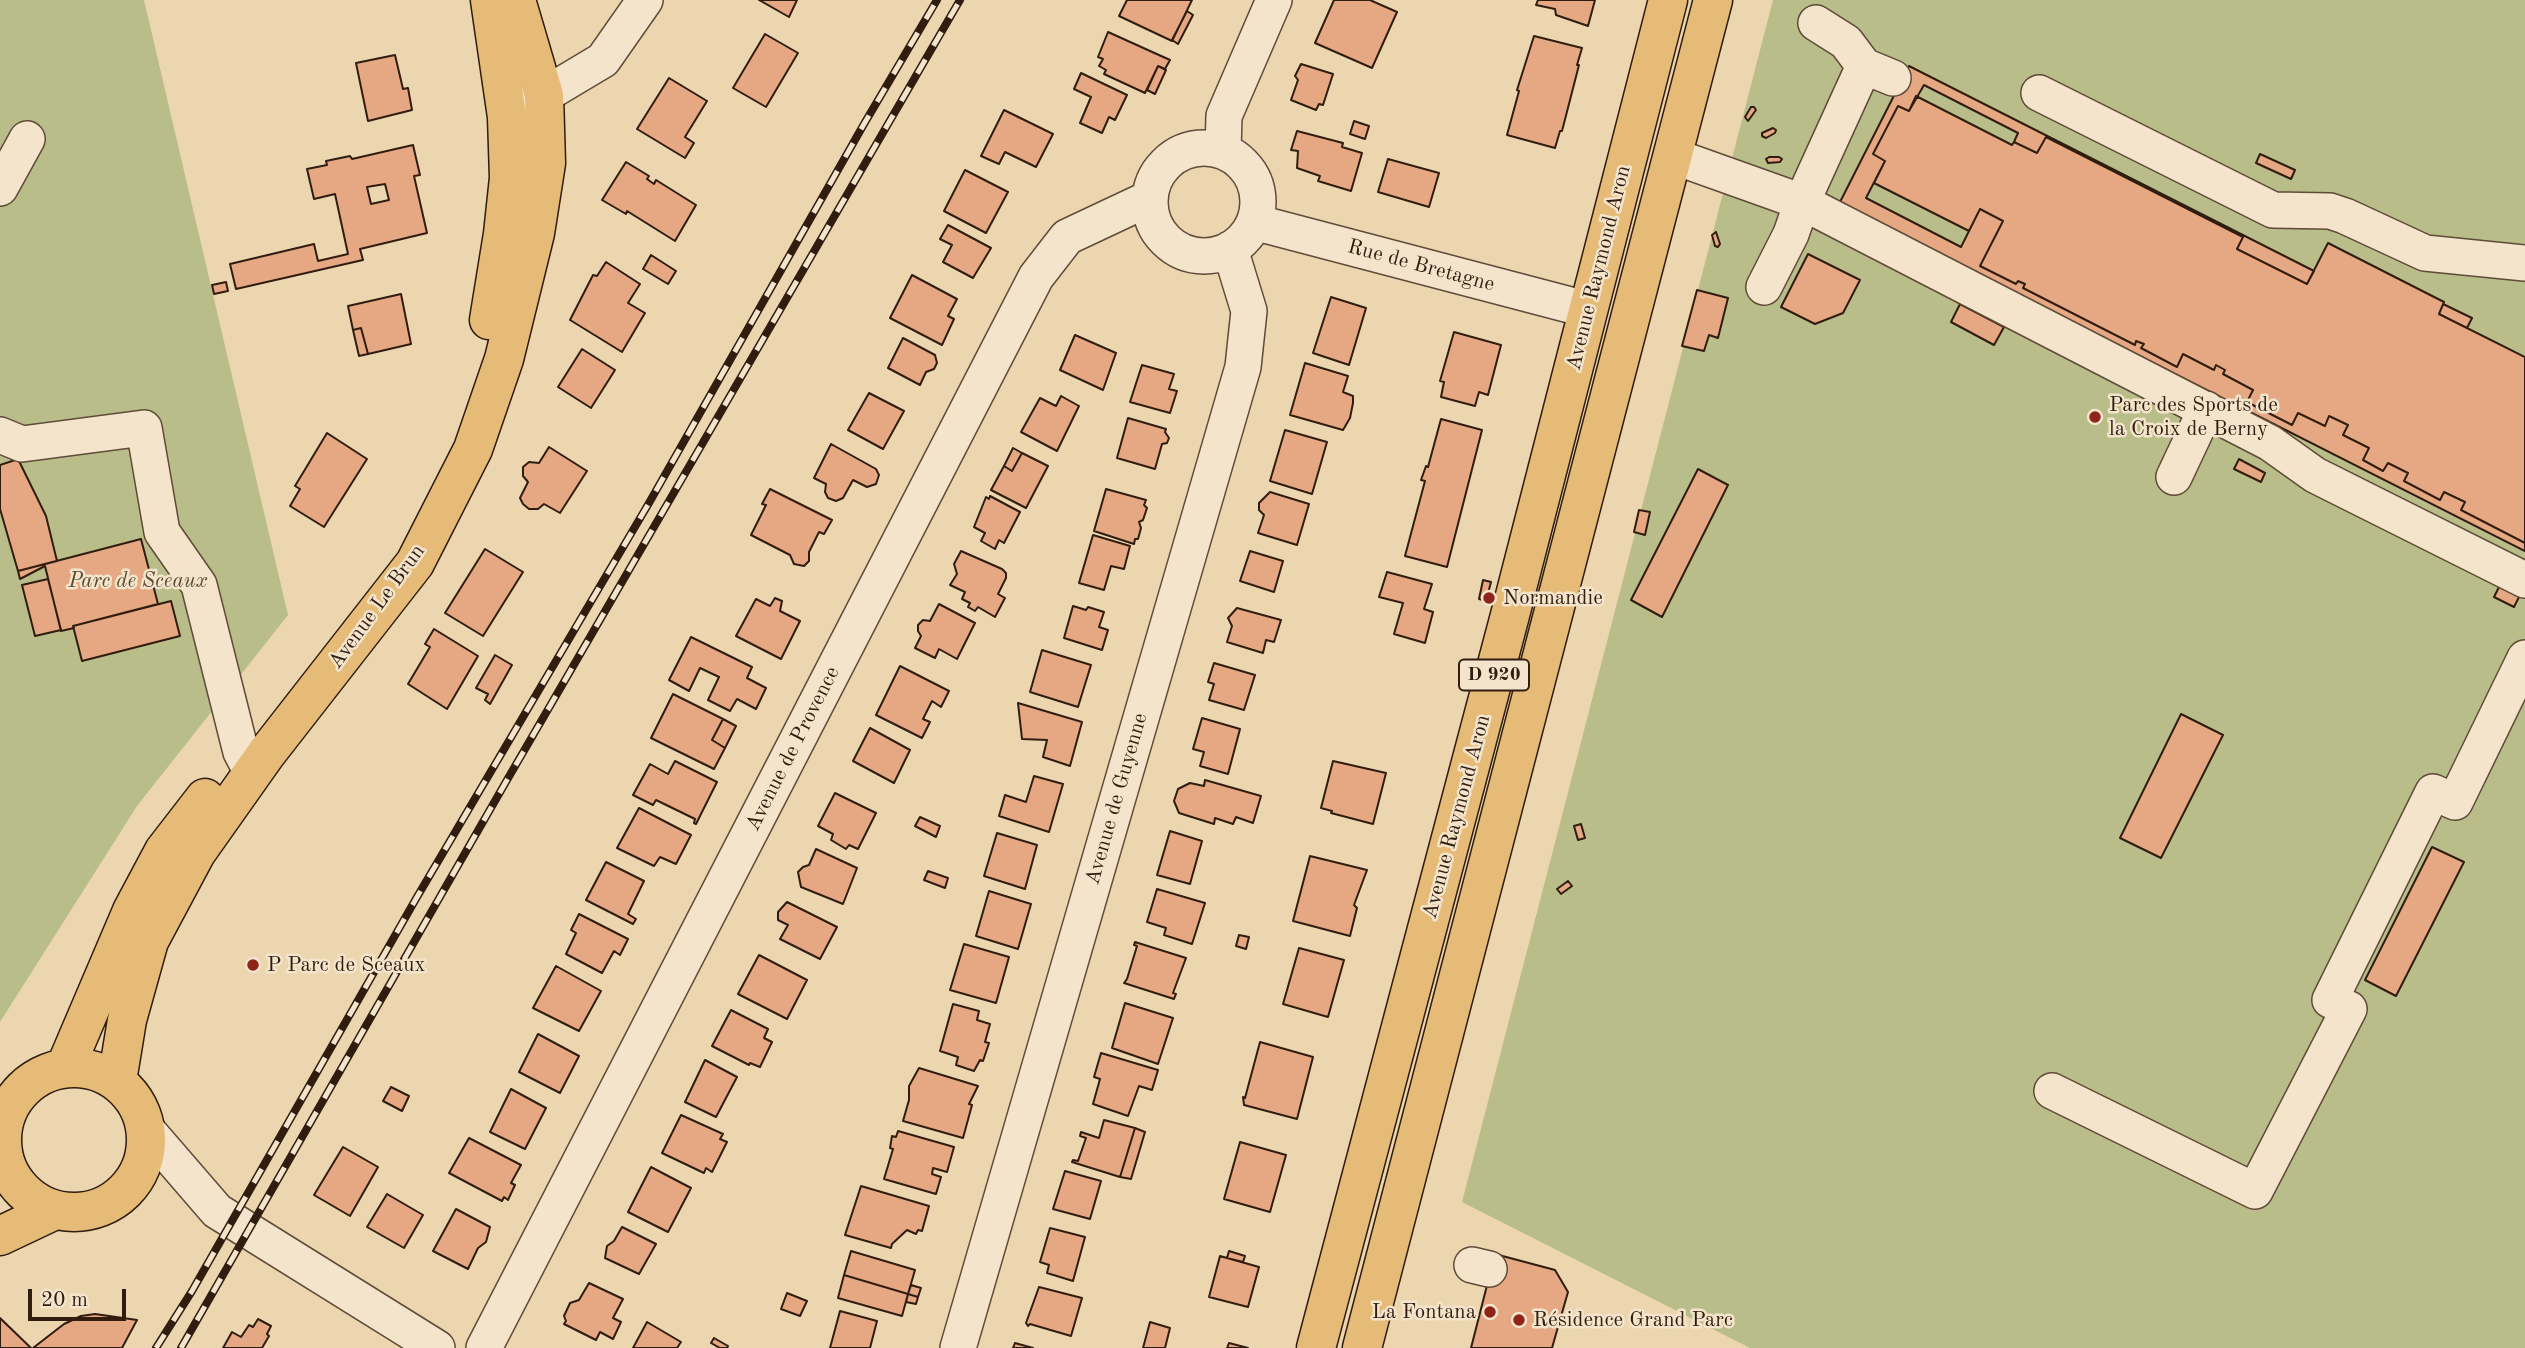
<!DOCTYPE html>
<html>
<head>
<meta charset="utf-8">
<style>
	body { margin:0 }
	#map { position:relative; width:2525px; height:1348px; overflow:hidden; background:#ecd6af; font-family:"Old Standard TT",serif }
	canvas { display:block }
	.scale { position:absolute; left:28px; top:1289px; width:98px; height:32px; box-sizing:border-box; border:4px solid #301d10; border-top:0; padding-left:9px; font-size:21px; line-height:24px; white-space:nowrap; color:#301d10; -webkit-text-stroke:5px #f3e4cb; paint-order:stroke }
</style>
</head>
<body>
<div id="map">
<canvas width="2525" height="1348"></canvas>
<div class="scale">20 m</div>
</div>
<script>
const ctx = document.querySelector('canvas').getContext('2d');
ctx.lineJoin = 'round';
function fillPath(path, color) {
  ctx.fillStyle = color;
  ctx.fill(path, 'evenodd');
}
function toPath(rows) {
  const path = new Path2D();
  for (const r of rows) {
    if (r.length === 3) {
      path.moveTo(r[0] + r[2], r[1]);
      path.arc(r[0], r[1], r[2], 0, 2 * Math.PI);
      continue;
    }
    path.moveTo(r[0], r[1]);
    for (let i = 2; i < r.length; i += 2) path.lineTo(r[i], r[i + 1]);
  }
  return path;
}
function strokePath(path, color, width, dash) {
  ctx.strokeStyle = color;
  ctx.lineWidth = width;
  ctx.lineCap = dash ? 'butt' : 'round';
  ctx.setLineDash(dash || []);
  ctx.stroke(path);
}
function drawText(font, color, halo, rows, align = 'center') {
  ctx.font = font + ' "Old Standard TT",serif';
  ctx.lineWidth = 5;
  ctx.setLineDash([]);
  ctx.textBaseline = 'middle';
  ctx.strokeStyle = halo;
  ctx.fillStyle = color;
  for (const [text, x, y, turn = 0] of rows) {
    ctx.save();
    ctx.translate(x, y);
    ctx.rotate((+turn || 0) * Math.PI / 180);
    ctx.textAlign = isNaN(turn) ? turn : align;
    if (halo) ctx.strokeText(text, 0, 0);
    ctx.fillText(text, 0, 0);
    ctx.restore();
  }
}
fillPath(toPath([
	[0,0,144,0,288,615,137,806,0,1022],
	[1773,0,2525,0,2525,1348,1750,1348,1462,1202]
]), '#b9bd89');
const building = toPath([
	[759,0,797,0,789,17,759,0],
	[1127,0,1192,0,1172,41,1119,16,1127,0],
	[1334,0,1370,0,1397,12,1372,68,1315,43,1334,0],
	[1538,0,1595,0,1588,26,1556,15,1555,9,1536,5,1538,0],
	[1187,11,1193,15,1178,44,1172,40,1187,11],
	[1108,32,1170,60,1165,69,1158,66,1145,93,1104,74,1106,70,1099,66,1103,59,1098,57,1108,32],
	[765,34,798,53,766,107,733,88,765,34],
	[1534,36,1582,48,1577,65,1579,65,1562,131,1560,131,1555,148,1507,135,1519,91,1517,90,1534,36],
	[395,55,403,89,408,88,412,110,368,121,356,63,395,55],
	[1301,64,1333,74,1323,105,1319,104,1316,110,1291,100,1298,80,1295,76,1301,64],
	[1158,66,1166,70,1155,94,1147,90,1158,66],
	[1909,66,2314,271,2307,284,2237,249,2243,237,2046,137,2037,153,2014,142,2018,133,1924,85,1909,111,1898,106,1873,154,1885,161,1866,198,1961,247,1980,209,2003,221,1980,266,2016,284,2018,281,2025,284,2023,288,2135,345,2136,341,2144,344,2141,348,2177,367,2183,354,2214,370,2216,365,2225,370,2223,374,2253,390,2247,402,2292,425,2298,413,2325,426,2329,416,2348,425,2343,435,2369,448,2363,460,2383,471,2388,463,2408,473,2404,481,2440,500,2444,492,2465,502,2461,510,2525,543,2525,551,1839,204,1909,66],
	[1081,73,1127,95,1115,120,1109,117,1102,133,1080,123,1091,97,1074,89,1081,73],
	[669,78,707,101,685,137,694,143,685,158,637,129,669,78],
	[1916,96,2012,145,2014,142,2037,153,2046,137,2243,237,2237,249,2307,284,2328,243,2444,302,2439,314,2525,357,2525,543,2461,510,2465,502,2444,492,2440,500,2404,481,2408,473,2388,463,2383,471,2363,460,2369,448,2343,435,2348,425,2329,416,2325,426,2298,413,2292,425,2247,402,2253,390,2223,374,2225,370,2216,365,2214,370,2183,354,2177,367,2141,348,2144,344,2136,341,2135,345,2023,288,2025,284,2018,281,2016,284,1980,266,2003,221,1980,209,1969,231,1874,183,1885,161,1873,154,1898,106,1909,111,1916,96],
	[1751,107,1754,107,1756,110,1748,121,1745,117,1751,107],
	[1004,110,1053,134,1036,167,1005,152,999,164,981,156,1004,110],
	[1354,121,1369,126,1365,139,1350,134,1354,121],
	[1773,128,1776,130,1775,133,1766,138,1762,136,1762,133,1773,128],
	[1297,131,1343,143,1342,147,1362,153,1351,191,1318,181,1320,176,1297,168,1298,151,1291,150,1297,131],
	[413,145,420,175,414,176,427,233,360,249,363,260,236,289,230,264,314,244,318,261,348,254,335,194,314,199,307,169,327,165,326,161,350,156,352,159,413,145],
	[385,184,389,200,371,204,367,187,385,184],
	[2260,154,2295,170,2291,179,2256,163,2260,154],
	[1769,157,1779,157,1782,159,1780,162,1768,163,1766,159,1769,157],
	[1388,159,1439,173,1429,207,1378,192,1388,159],
	[626,162,649,176,647,179,654,184,656,180,696,205,675,241,627,211,626,214,602,200,626,162],
	[965,170,1008,192,986,233,944,211,965,170],
	[948,225,991,248,973,278,943,262,952,245,940,239,948,225],
	[1716,232,1720,244,1718,247,1715,246,1712,235,1716,232],
	[1808,254,1860,280,1843,313,1815,324,1781,307,1808,254],
	[651,255,676,271,668,284,643,269,651,255],
	[606,262,640,284,628,303,645,313,622,352,570,320,593,275,597,276,606,262],
	[912,275,957,299,948,316,954,319,942,345,890,318,912,275],
	[226,282,228,291,214,294,212,285,226,282],
	[1697,290,1728,298,1718,338,1709,335,1704,351,1682,346,1697,290],
	[401,294,411,344,368,354,361,328,353,330,348,306,401,294],
	[1331,297,1366,308,1349,365,1313,353,1331,297],
	[1960,304,2004,327,1994,345,1951,322,1960,304],
	[2443,304,2472,318,2467,328,2439,314,2443,304],
	[361,328,368,354,359,356,353,330,361,328],
	[1454,332,1501,345,1488,395,1479,392,1475,406,1441,397,1444,382,1440,381,1454,332],
	[1075,335,1116,353,1103,390,1060,370,1075,335],
	[903,338,935,355,937,363,934,369,926,372,920,385,888,368,903,338],
	[582,349,615,370,591,408,558,387,582,349],
	[1305,363,1348,376,1343,392,1353,396,1353,403,1350,418,1343,430,1290,415,1305,363],
	[1142,365,1174,374,1169,389,1177,391,1170,413,1130,402,1142,365],
	[869,393,904,411,883,449,848,430,869,393],
	[1061,396,1079,406,1057,451,1021,432,1040,398,1056,406,1061,396],
	[1128,418,1166,429,1165,432,1169,438,1167,443,1162,444,1155,469,1117,458,1128,418],
	[1441,419,1482,430,1447,567,1405,556,1425,481,1421,480,1426,466,1428,467,1441,419],
	[1285,430,1327,442,1312,494,1270,481,1285,430],
	[327,433,367,459,324,527,290,506,300,489,295,486,327,433],
	[831,444,876,469,879,475,876,484,867,487,853,480,843,498,836,501,828,498,825,492,826,484,814,478,831,444],
	[549,447,587,471,560,513,544,504,538,509,529,509,523,504,520,498,528,482,523,476,523,467,529,462,539,463,549,447],
	[1013,448,1022,453,1012,471,1004,466,1013,448],
	[1022,453,1048,466,1026,508,991,490,1004,466,1012,471,1022,453],
	[18,459,46,516,57,561,18,571,0,509,0,465,18,459],
	[2239,459,2265,473,2261,482,2234,469,2239,459],
	[1698,469,1728,485,1662,617,1631,600,1698,469],
	[770,489,832,520,824,534,819,532,809,552,809,561,804,566,794,564,790,555,751,535,766,505,762,504,770,489],
	[1106,489,1146,500,1144,505,1147,508,1143,520,1139,522,1141,528,1138,539,1135,539,1134,544,1094,531,1106,489],
	[1270,492,1309,504,1297,545,1258,533,1264,515,1259,510,1259,503,1270,492],
	[990,496,1020,512,1004,543,999,540,995,549,981,541,985,533,974,527,986,497,989,499,990,496],
	[1639,510,1650,512,1645,535,1634,532,1639,510],
	[1093,535,1130,546,1124,569,1111,566,1104,590,1079,583,1093,535],
	[141,539,158,604,73,626,74,628,61,631,45,566,20,579,18,571,141,539],
	[485,549,523,572,483,636,445,613,485,549],
	[961,551,1002,569,1006,573,1006,578,998,594,1005,598,995,617,978,607,975,611,968,607,970,603,962,599,965,592,950,585,957,574,954,564,961,551],
	[1250,551,1283,561,1274,592,1240,581,1250,551],
	[1387,572,1432,584,1424,609,1433,612,1425,643,1394,634,1403,603,1379,597,1387,572],
	[48,579,61,630,35,636,22,585,48,579],
	[1483,580,1491,582,1486,601,1479,599,1483,580],
	[2501,583,2521,593,2514,607,2494,597,2501,583],
	[775,598,782,601,780,611,800,621,781,659,736,636,756,599,770,606,775,598],
	[171,601,180,636,82,661,73,626,171,601],
	[939,604,975,623,957,659,939,649,935,658,915,648,921,636,918,631,918,625,923,620,930,621,939,604],
	[1073,606,1086,610,1088,607,1104,612,1099,627,1108,630,1102,650,1064,638,1073,606],
	[1237,608,1281,620,1274,642,1266,640,1263,653,1227,642,1232,626,1228,618,1237,608],
	[434,629,478,656,447,709,408,684,430,647,425,644,434,629],
	[691,637,752,667,747,678,766,688,756,709,737,699,730,711,708,700,719,677,700,668,689,691,669,680,691,637],
	[1042,650,1091,665,1078,707,1030,692,1042,650],
	[495,655,512,665,490,704,485,700,488,694,476,688,495,655],
	[1214,663,1255,675,1244,710,1209,700,1214,684,1208,682,1214,663],
	[900,666,949,691,941,707,932,701,923,719,930,722,922,738,876,715,900,666],
	[673,694,723,719,712,740,725,748,714,769,651,738,673,694],
	[1018,703,1082,722,1070,766,1043,757,1047,740,1022,739,1018,703],
	[2181,714,2223,735,2161,858,2120,838,2181,714],
	[1202,718,1240,729,1228,774,1200,766,1204,752,1193,749,1202,718],
	[723,719,736,726,725,748,712,740,723,719],
	[870,728,910,750,894,783,853,761,870,728],
	[675,761,717,782,696,824,694,823,695,819,656,800,653,805,633,795,650,764,668,774,675,761],
	[1333,761,1386,773,1373,824,1331,813,1332,811,1321,808,1333,761],
	[1034,776,1063,784,1049,832,999,816,1005,795,1026,802,1034,776],
	[1205,780,1261,796,1253,823,1236,817,1233,824,1215,818,1214,824,1179,813,1174,801,1178,789,1190,783,1204,786,1205,780],
	[835,793,876,813,858,849,849,845,846,849,831,840,833,834,818,826,835,793],
	[639,808,691,835,676,864,660,857,654,866,617,848,639,808],
	[920,817,940,826,936,837,915,826,920,817],
	[1581,824,1585,838,1578,840,1574,826,1581,824],
	[1170,831,1202,841,1190,884,1157,875,1170,831],
	[997,833,1037,845,1025,889,984,876,997,833],
	[2432,847,2464,862,2396,996,2365,980,2432,847],
	[816,849,857,868,843,904,801,887,798,872,803,867,809,865,816,849],
	[1310,856,1367,870,1354,905,1357,908,1350,936,1293,921,1310,856],
	[606,862,644,881,628,914,636,919,633,924,586,900,606,862],
	[928,871,948,878,945,888,924,880,928,871],
	[1568,881,1572,886,1561,894,1557,889,1568,881],
	[1157,889,1205,903,1192,944,1164,935,1166,928,1147,922,1157,889],
	[989,891,1031,904,1018,949,976,936,989,891],
	[787,902,837,927,820,959,780,939,788,925,778,920,778,912,787,902],
	[579,914,628,939,620,955,614,951,602,973,566,954,576,933,571,930,579,914],
	[1239,935,1249,937,1246,949,1236,946,1239,935],
	[1135,942,1186,958,1173,993,1176,994,1174,999,1124,983,1127,979,1137,946,1134,945,1135,942],
	[964,944,1009,957,996,1003,950,990,964,944],
	[1299,948,1344,960,1328,1017,1283,1004,1299,948],
	[759,955,807,980,787,1019,738,994,759,955],
	[556,966,601,991,579,1031,533,1008,556,966],
	[1125,1003,1173,1018,1158,1064,1112,1048,1125,1003],
	[953,1004,979,1011,977,1020,990,1024,985,1042,989,1043,983,1061,980,1060,974,1071,956,1065,958,1057,940,1051,953,1004],
	[731,1010,768,1029,764,1038,772,1042,760,1067,750,1063,749,1065,712,1046,731,1010],
	[538,1034,579,1056,560,1093,519,1072,538,1034],
	[1260,1042,1313,1057,1297,1119,1244,1105,1243,1097,1245,1098,1260,1042],
	[1101,1053,1158,1070,1152,1090,1139,1086,1128,1116,1093,1104,1100,1079,1094,1077,1101,1053],
	[705,1060,737,1077,716,1117,685,1102,705,1060],
	[919,1068,978,1086,969,1104,972,1105,963,1138,903,1121,909,1100,909,1086,919,1068],
	[391,1087,409,1096,402,1111,383,1101,391,1087],
	[511,1089,546,1108,525,1149,490,1132,511,1089],
	[681,1115,723,1134,720,1139,727,1142,712,1172,706,1168,704,1173,662,1153,681,1115],
	[1104,1120,1135,1128,1120,1177,1072,1162,1073,1160,1078,1161,1086,1138,1080,1136,1081,1132,1099,1138,1104,1120],
	[1135,1128,1145,1132,1131,1179,1120,1177,1135,1128],
	[898,1131,954,1147,947,1172,933,1168,932,1174,941,1177,936,1194,884,1179,893,1149,890,1148,892,1136,896,1137,898,1131],
	[469,1138,521,1165,511,1183,515,1185,508,1200,504,1197,502,1201,449,1173,469,1138],
	[1240,1142,1286,1155,1270,1212,1224,1199,1240,1142],
	[343,1147,378,1167,350,1216,314,1195,343,1147],
	[651,1167,691,1188,668,1232,628,1212,651,1167],
	[1065,1171,1101,1181,1090,1219,1053,1209,1065,1171],
	[861,1186,929,1206,922,1231,918,1230,916,1234,907,1230,892,1244,891,1248,845,1235,861,1186],
	[387,1194,423,1215,404,1248,367,1227,387,1194],
	[456,1209,490,1227,486,1242,478,1248,468,1269,433,1251,456,1209],
	[622,1227,656,1244,639,1274,605,1258,607,1246,614,1241,622,1227],
	[1050,1228,1085,1237,1073,1281,1047,1273,1049,1265,1040,1262,1050,1228],
	[851,1251,915,1270,908,1294,844,1275,851,1251],
	[1229,1251,1245,1256,1243,1262,1227,1258,1229,1251],
	[1495,1254,1555,1270,1568,1292,1552,1348,1471,1348,1495,1254],
	[1220,1256,1259,1267,1248,1307,1209,1297,1220,1256],
	[844,1275,908,1294,902,1316,838,1298,844,1275],
	[589,1283,623,1299,613,1318,621,1322,613,1339,600,1332,596,1340,564,1324,566,1321,564,1316,570,1303,579,1300,589,1283],
	[911,1285,921,1288,918,1297,908,1294,911,1285],
	[1039,1287,1082,1298,1071,1336,1030,1324,1028,1326,1026,1323,1039,1287],
	[787,1293,807,1301,800,1316,781,1309,787,1293],
	[908,1294,918,1297,916,1304,906,1302,908,1294],
	[840,1311,877,1321,870,1348,830,1348,840,1311],
	[95,1314,137,1320,122,1348,33,1348,64,1324,81,1316,95,1314],
	[0,1318,31,1348,0,1348,0,1318],
	[258,1319,271,1326,267,1334,269,1336,262,1348,223,1348,232,1332,241,1337,249,1325,253,1327,258,1319],
	[647,1322,681,1342,677,1348,633,1348,647,1322],
	[1150,1322,1170,1328,1165,1348,1143,1348,1150,1322],
	[714,1338,728,1346,727,1348,720,1348,711,1343,714,1338],
	[1015,1343,1033,1348,1013,1348,1015,1343],
	[1229,1343,1248,1348,1227,1348,1229,1343]
]);
fillPath(building, '#e5a882');
strokePath(building, '#301d10', 2);
const minor = toPath([
	[1864,66,1893,78],
	[2039,93,2273,210,2330,211,2345,216,2425,253,2525,263],
	[521,109,603,60,645,0],
	[1204,202,54],
	[1223,151,1224,116,1274,0],
	[1673,156,1802,202,2270,443,2315,475,2525,580],
	[0,188,27,139],
	[1254,222,1589,310],
	[1764,287,1791,234,1802,202,1864,66,1846,42,1816,23],
	[0,435,22,444,144,428,162,532,199,585,241,752,252,773],
	[2174,477,2206,409],
	[2052,1091,2255,1191,2349,1009,2330,1000,2433,792,2455,802,2525,658],
	[147,1130,217,1211,437,1348],
	[1472,1265,1489,1269],
	[484,1348,1036,277,1067,237,1150,198],
	[958,1348,1243,367,1249,311,1230,249]
]);
const major = toPath([
	[489,320,503,234,509,178,507,117,490,0],
	[74,1140,72],
	[65,1068,132,911,164,851,205,798],
	[117,1081,127,1020,149,941,196,853,266,754,415,563,473,449,504,359,535,233,546,163,544,95,516,0],
	[0,1236,55,1210],
	[1316,1348,1509,619,1668,0],
	[1362,1348,1713,0]
]);
strokePath(minor, '#5f4b38', 38);
strokePath(major, '#301d10', 41);
strokePath(minor, '#f3e4cb', 35);
strokePath(major, '#e6bb78', 38);
const rail = toPath([
	[156,1348,192,1291,417,897,649,503,864,124,937,0],
	[181,1348,507,780,960,0]
]);
strokePath(rail, '#301d10', 8);
strokePath(rail, '#f3e4cb', 5, [16]);
for (const [x, y, r, color] of [
	[2095,417,7,"#8f2418"],
	[1489,598,7,"#8f2418"],
	[253,965,7,"#8f2418"],
	[1490,1312,7,"#8f2418"],
	[1519,1320,7,"#8f2418"]
]) {
  const dot = new Path2D();
  dot.arc(x, y, r, 0, 2 * Math.PI);
  ctx.fillStyle = color;
  ctx.fill(dot);
  strokePath(dot, '#f3e4cb', 2.5);
}
for (const [x, y, w] of [
	[1494,675,70]
]) {
  const box = new Path2D();
  box.roundRect(x - w / 2, y - 15.5, w, 31, 5);
  ctx.fillStyle = '#f3e4cb';
  ctx.fill(box);
  strokePath(box, '#301d10', 2);
}
drawText('bold 19px', '#301d10', null, [
	["D 920",1494,675]
]);
drawText('21px', '#301d10', '#f3e4cb', [
	["Rue de Bretagne",1421,266,15],
	["Avenue Raymond Aron",1599,268,-76],
	["Avenue Le Brun",377,607,-54],
	["Avenue de Provence",793,749,-63],
	["Avenue de Guyenne",1117,799,-74],
	["Avenue Raymond Aron",1457,817,-75]
]);
drawText('21px', '#301d10', '#f3e4cb', [
	["Parc des Sports de",2109,405],
	["la Croix de Berny",2109,429],
	["Normandie",1503,598],
	["P Parc de Sceaux",267,965],
	["La Fontana",1476,1312,"right"],
	["Résidence Grand Parc",1533,1320]
], 'left');
drawText('italic 21px', '#594d34', '#f3e4cb', [
	["Parc de Sceaux",138,581]
]);
</script>
</body>
</html>
